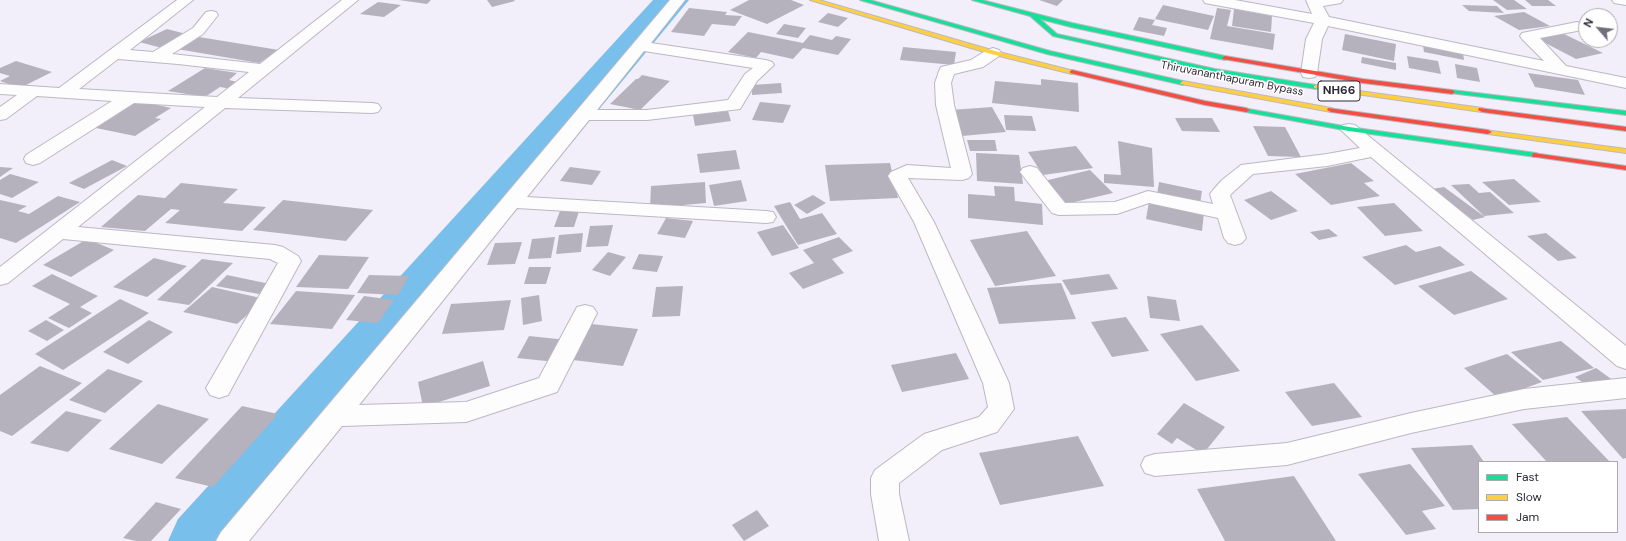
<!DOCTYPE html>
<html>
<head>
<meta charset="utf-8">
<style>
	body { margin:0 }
	#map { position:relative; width:1626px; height:541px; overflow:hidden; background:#f2effa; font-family:"DM Sans",sans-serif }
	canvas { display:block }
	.legend { position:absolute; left:1478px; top:461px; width:140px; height:72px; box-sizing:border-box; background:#fff; border:1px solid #abaaaf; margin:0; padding:5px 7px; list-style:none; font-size:12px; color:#2d2a36 }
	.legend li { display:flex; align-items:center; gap:8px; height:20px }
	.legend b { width:20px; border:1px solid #abaaaf }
	.north { position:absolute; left:1578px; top:8px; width:40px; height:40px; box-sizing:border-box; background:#fff; border:1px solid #abaaaf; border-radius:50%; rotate:298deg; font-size:11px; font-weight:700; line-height:16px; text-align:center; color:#2d2a36 }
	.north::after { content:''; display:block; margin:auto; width:14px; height:18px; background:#726f7b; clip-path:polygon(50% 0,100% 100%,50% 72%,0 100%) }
</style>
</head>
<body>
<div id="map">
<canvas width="1626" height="541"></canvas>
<ul class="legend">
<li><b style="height:5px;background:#16e098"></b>Fast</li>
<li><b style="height:5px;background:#ffcf43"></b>Slow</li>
<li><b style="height:5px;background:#f24e42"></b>Jam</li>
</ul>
<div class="north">N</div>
</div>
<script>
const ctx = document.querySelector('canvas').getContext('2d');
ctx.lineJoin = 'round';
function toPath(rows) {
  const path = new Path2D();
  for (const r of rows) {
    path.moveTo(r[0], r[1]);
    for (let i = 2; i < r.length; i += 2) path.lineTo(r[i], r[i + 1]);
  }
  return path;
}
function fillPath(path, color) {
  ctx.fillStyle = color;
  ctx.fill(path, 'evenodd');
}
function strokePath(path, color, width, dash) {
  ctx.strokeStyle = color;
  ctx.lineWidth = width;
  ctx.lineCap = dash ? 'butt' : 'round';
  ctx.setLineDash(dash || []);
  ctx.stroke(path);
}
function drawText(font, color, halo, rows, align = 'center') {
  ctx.font = font + ' "DM Sans",sans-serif';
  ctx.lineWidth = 3;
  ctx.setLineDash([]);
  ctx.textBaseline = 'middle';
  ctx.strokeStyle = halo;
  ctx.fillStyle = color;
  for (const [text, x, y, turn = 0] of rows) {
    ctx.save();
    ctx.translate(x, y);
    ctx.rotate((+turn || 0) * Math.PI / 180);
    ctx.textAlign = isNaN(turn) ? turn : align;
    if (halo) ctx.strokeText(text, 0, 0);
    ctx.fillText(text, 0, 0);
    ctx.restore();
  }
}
fillPath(toPath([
	[653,0,689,0,244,541,168,541,178,519,653,0]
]), '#78bfeb');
fillPath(toPath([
	[399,0,431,0,427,4],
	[487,0,514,0,515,1,492,7],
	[749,0,791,0,804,5,767,24,730,10],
	[1039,0,1063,0,1057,6],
	[1493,0,1514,0,1527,9,1507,10],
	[1525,0,1548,0,1556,6,1532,6],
	[378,2,401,5,384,17,360,14],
	[1163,5,1214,16,1208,30,1155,19],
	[1462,5,1497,6,1504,13,1469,11],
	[689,8,727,12,725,15,742,16,735,26,712,24,704,36,671,32],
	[1217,8,1231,10,1227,26,1275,34,1273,50,1210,39],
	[1234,9,1272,16,1271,32,1232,26],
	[1524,12,1550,26,1519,30,1494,16],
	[828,13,848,18,838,27,818,22],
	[1139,17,1155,20,1152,25,1167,28,1164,36,1133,30],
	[784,24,806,28,798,38,776,34],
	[167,29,190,35,162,48,139,42],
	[748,32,803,43,810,35,832,40,836,36,851,39,838,55,803,48,793,59,761,52,756,58,728,52],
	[1560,32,1603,53,1576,59,1534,37],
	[1345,34,1396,44,1394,61,1342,50],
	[199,37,279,50,259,63,177,49],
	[1423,45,1463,53,1464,60,1424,52],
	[903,47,956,52,954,65,900,60],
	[1407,56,1438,61,1441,74,1409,68],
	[1362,57,1396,63,1396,70,1361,63],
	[16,61,52,72,20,88,0,81,10,76,0,73,0,68],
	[1455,64,1477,68,1480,82,1457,78],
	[205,68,237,73,229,80,241,83,231,89,220,87,205,97,168,91],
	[1528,73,1578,80,1585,95,1535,87],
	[642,75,670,81,640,110,610,104,636,79,638,79],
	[1041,79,1078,83,1079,112,992,103,995,81,1041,85],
	[781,83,782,93,752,95,752,85],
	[135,100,171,108,155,118,161,119,135,136,91,127],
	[760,102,791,105,783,123,752,120],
	[992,107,1006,132,962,136,950,110],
	[728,111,731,121,695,126,693,115],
	[1004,115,1032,116,1036,131,1006,130],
	[1175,118,1212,118,1220,132,1182,131],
	[1253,126,1285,127,1301,157,1268,156],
	[967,140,995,140,997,151,970,151],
	[1118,141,1152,148,1154,187,1104,183,1104,174,1121,175],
	[1076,146,1093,168,1043,175,1028,152],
	[736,150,740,169,700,173,697,154],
	[976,153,1019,155,1023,184,977,181],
	[112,160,127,166,84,189,69,183],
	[890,163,898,198,830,201,825,165],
	[1351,163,1374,181,1364,183,1380,196,1331,205,1295,174],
	[0,167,13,168,0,177],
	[570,167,601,171,592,185,560,181],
	[1090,170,1113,193,1066,204,1044,181],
	[10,174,39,182,12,198,0,194,0,180],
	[1514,179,1541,202,1509,205,1482,182],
	[741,180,747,201,714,206,709,185],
	[705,182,706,203,650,208,651,186],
	[1159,182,1202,191,1200,204,1157,195],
	[181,183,238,189,223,203,266,207,242,231,165,223,180,210,171,209,145,231,101,227,138,195,165,198],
	[1469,184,1479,193,1490,192,1514,213,1484,216,1451,185],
	[994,186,1014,187,1015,201,1042,204,1043,225,968,218,968,194,995,196],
	[1444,187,1485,217,1473,220,1432,189],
	[1271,191,1298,211,1271,220,1244,200],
	[813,195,826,203,807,214,794,205],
	[58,196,80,202,16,243,0,238,0,200,27,206,18,211,29,214],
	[283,200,373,210,346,241,253,230],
	[790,202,800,219,822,213,837,234,798,245,774,206],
	[1149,202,1204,213,1202,231,1146,219],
	[1394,203,1423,231,1385,236,1357,207],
	[560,211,579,211,574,227,554,227],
	[666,218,693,221,685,238,657,234],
	[613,225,608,246,586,247,590,226],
	[783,225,799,248,772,256,757,232],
	[1329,229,1338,236,1319,240,1310,232],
	[1027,231,1056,276,995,286,970,240],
	[583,233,581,252,556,254,559,235],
	[1546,233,1577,258,1558,261,1527,236],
	[555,237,551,258,528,259,532,239],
	[839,237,853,251,832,259,844,273,803,289,789,273,814,263,803,250],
	[87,239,114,250,71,277,43,265],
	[522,242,515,264,487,265,495,243],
	[1406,245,1416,252,1440,246,1465,265,1395,285,1362,257],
	[608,252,626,257,610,276,592,270],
	[639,254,663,256,657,272,632,269],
	[319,255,369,257,348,289,296,287],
	[154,258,187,266,147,297,113,287],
	[202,259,233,263,189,305,157,300],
	[529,267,551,267,546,284,524,284],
	[1471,271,1508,299,1454,315,1418,286],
	[52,274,98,296,80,307,92,313,69,328,48,318,70,304,32,286],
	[1109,274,1118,289,1071,295,1062,280],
	[227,275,275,285,264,295,216,286],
	[369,275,409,276,398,295,357,293],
	[1061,283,1076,319,999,324,987,288],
	[683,286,680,316,652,317,656,287],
	[212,287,265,299,237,324,183,312],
	[296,291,355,295,332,329,270,324],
	[539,295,542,321,523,325,521,298],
	[364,296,394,300,378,323,346,320],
	[1147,296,1176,300,1180,321,1150,318],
	[120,299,149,313,63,370,35,354],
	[511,300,504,330,442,334,451,304],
	[1126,317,1149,351,1112,357,1091,322],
	[46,320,64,330,47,341,28,331],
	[149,320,173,332,128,364,103,352],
	[591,324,638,329,623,366,573,360],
	[1202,325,1240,371,1196,381,1160,334],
	[529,336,567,340,556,362,517,358],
	[1561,341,1594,368,1543,380,1511,352],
	[956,353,969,379,902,392,891,365],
	[1507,354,1542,382,1498,398,1464,368],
	[483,361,490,386,423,407,418,382],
	[40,366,82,383,12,436,0,431,0,395],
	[1596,368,1614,381,1593,390,1575,377],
	[108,369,143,381,105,413,69,400],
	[1334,383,1362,417,1312,426,1285,392],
	[1184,403,1225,427,1203,454,1177,438,1172,444,1157,434],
	[158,404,209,419,162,464,109,449],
	[242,406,278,414,213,487,175,478],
	[1626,409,1626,458,1623,459,1581,411],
	[66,411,102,420,68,452,30,443],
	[1567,417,1610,462,1547,462,1512,424],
	[1078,436,1104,486,1000,505,979,453],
	[1472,445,1484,462,1479,462,1479,509,1453,510,1411,448],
	[1410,464,1445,506,1422,511,1436,529,1406,535,1358,474],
	[1294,476,1336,541,1225,541,1197,489],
	[156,502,181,509,151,541,136,541,123,538],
	[757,510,769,526,744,541,732,525]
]), '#b5b2bd');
const street = toPath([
	[177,0,193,0,130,50,153,52,193,28,206,12,211,11,216,12,218,15,203,34,172,54,260,64,342,0,358,0,238,98,372,103,378,104,381,108,378,112,372,113,225,108,78,227,275,245,283,247,298,256,301,261,228,395,219,398,210,395,206,388,278,263,270,259,63,239,8,283,0,285,0,267,205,107,134,103,40,163,33,165,26,163,24,159,26,155,112,101,37,96,6,119,0,120,0,107,17,95,0,94,0,84,59,88,177,0],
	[118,59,178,64,249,72,217,97,79,89,118,59],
	[670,0,685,0,651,43,766,60,772,62,774,65,757,81,740,109,647,120,589,120,527,197,766,211,773,212,776,217,773,222,766,223,517,208,359,405,466,402,539,378,577,307,585,305,593,307,597,313,557,392,466,422,342,426,249,541,216,541,221,532,670,0],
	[644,51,753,68,745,74,728,100,647,110,597,110,644,51],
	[1203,0,1235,0,1312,14,1306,0,1343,0,1341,3,1323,6,1329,17,1544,61,1522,39,1520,36,1522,33,1577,22,1582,24,1585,27,1582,30,1540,38,1566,66,1626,78,1626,88,1328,26,1322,39,1317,73,1315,77,1309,78,1303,77,1301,73,1306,39,1314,23,1210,4,1205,3,1203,0],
	[1612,0,1626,0,1626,5,1614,3,1612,0],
	[993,48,999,50,1001,53,999,56,983,67,954,74,951,83,954,105,972,174,969,178,962,180,908,178,934,222,1009,383,1014,409,997,432,942,450,899,483,899,494,909,541,879,541,871,494,871,478,875,470,924,434,979,417,988,407,983,383,914,222,888,176,891,172,907,165,951,168,936,105,935,83,939,71,941,67,971,60,987,50,993,48],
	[1349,124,1355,125,1626,346,1626,369,1617,366,1371,157,1327,166,1253,174,1230,195,1246,238,1242,243,1235,245,1228,243,1224,238,1218,218,1149,203,1117,214,1059,215,1052,213,1020,172,1023,168,1030,166,1037,168,1065,203,1115,202,1148,191,1213,204,1210,194,1213,190,1222,180,1241,165,1327,154,1360,148,1340,129,1343,125,1349,124],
	[1626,378,1626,398,1524,409,1411,433,1287,465,1155,476,1145,473,1141,465,1145,457,1155,454,1287,443,1411,413,1524,389,1626,378]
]);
const fast = toPath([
	[860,0,870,0,1050,51,1183,81,1186,83,1183,85,1047,54,860,0],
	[972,0,982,0,1072,23,1225,56,1228,58,1225,60,1071,27,1040,19,1057,34,1215,69,1316,85,1319,87,1316,89,1215,73,1053,36,1030,16,972,0],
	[1452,90,1626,111,1626,115,1450,93,1449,92,1452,90],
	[1243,108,1349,127,1536,153,1540,155,1536,157,1349,131,1246,112,1242,110,1243,108]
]);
const slow = toPath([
	[810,0,819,0,995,51,1074,71,1075,72,1072,74,991,54,810,0],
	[1183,81,1331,108,1335,110,1331,112,1181,84,1180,83,1183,81],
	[1316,85,1482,108,1486,110,1482,112,1314,88,1314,86,1316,85],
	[1485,130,1626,149,1626,153,1488,134,1484,132,1485,130]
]);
const jam = toPath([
	[1225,56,1363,79,1452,90,1455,92,1452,94,1363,83,1223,59,1222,58,1225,56],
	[1072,70,1205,101,1246,108,1250,110,1246,112,1205,105,1070,73,1070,71,1072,70],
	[1328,108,1488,130,1492,132,1488,134,1331,112,1327,110,1328,108],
	[1479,108,1626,127,1626,131,1482,112,1478,110,1479,108],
	[1533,153,1626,166,1626,170,1536,157,1533,157,1532,155,1533,153]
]);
strokePath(street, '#bbb8c3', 2);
strokePath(fast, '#bbb8c3', 2);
strokePath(slow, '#bbb8c3', 2);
strokePath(jam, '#bbb8c3', 2);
fillPath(street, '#fdfdfe');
fillPath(fast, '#16e098');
fillPath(slow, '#ffcf43');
fillPath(jam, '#f24e42');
drawText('11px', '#2d2a36', '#fff', [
	["Thiruvananthapuram Bypass",1232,79,11]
]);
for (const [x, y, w] of [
	[1339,91,42]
]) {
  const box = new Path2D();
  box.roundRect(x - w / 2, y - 10, w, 20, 3);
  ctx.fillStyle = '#fff';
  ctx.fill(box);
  strokePath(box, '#2d2a36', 1);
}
drawText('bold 12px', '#2d2a36', null, [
	["NH66",1339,91]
]);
</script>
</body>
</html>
